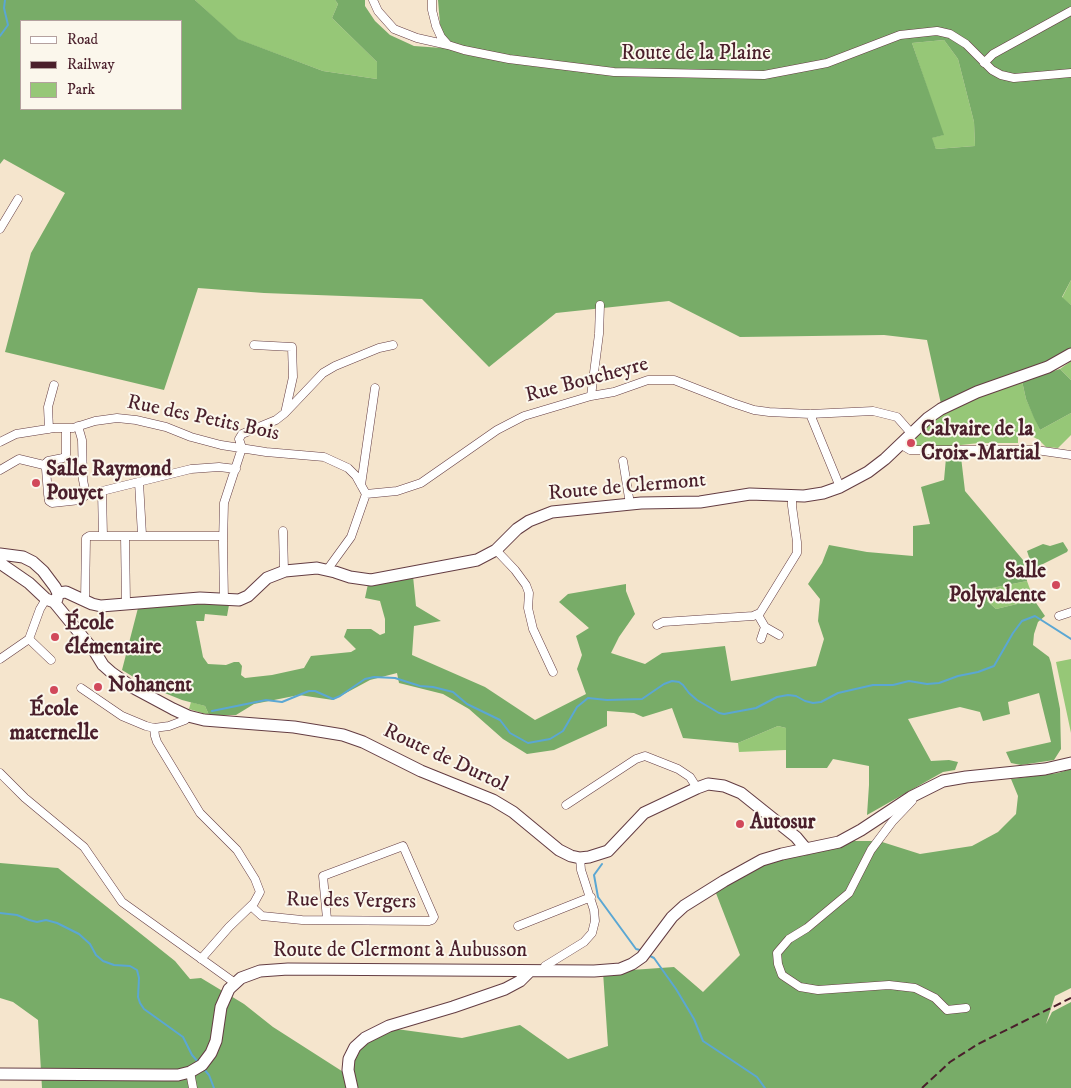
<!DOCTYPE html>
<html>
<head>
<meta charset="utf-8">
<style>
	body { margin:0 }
	#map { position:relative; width:1071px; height:1088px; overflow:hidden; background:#f5e5cd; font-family:"IM FELL DW Pica",serif }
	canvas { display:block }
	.legend { position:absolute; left:20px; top:20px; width:162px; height:90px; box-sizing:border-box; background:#fbf7ec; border:1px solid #b4a19f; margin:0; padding:6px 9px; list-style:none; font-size:15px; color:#4a1f2b }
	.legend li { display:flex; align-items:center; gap:10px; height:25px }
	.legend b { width:25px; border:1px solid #b4a19f }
</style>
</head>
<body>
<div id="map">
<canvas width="1071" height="1088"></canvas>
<ul class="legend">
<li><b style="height:6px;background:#fff"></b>Road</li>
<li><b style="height:6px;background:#4a1f2b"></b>Railway</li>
<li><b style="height:14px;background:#96c777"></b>Park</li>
</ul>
</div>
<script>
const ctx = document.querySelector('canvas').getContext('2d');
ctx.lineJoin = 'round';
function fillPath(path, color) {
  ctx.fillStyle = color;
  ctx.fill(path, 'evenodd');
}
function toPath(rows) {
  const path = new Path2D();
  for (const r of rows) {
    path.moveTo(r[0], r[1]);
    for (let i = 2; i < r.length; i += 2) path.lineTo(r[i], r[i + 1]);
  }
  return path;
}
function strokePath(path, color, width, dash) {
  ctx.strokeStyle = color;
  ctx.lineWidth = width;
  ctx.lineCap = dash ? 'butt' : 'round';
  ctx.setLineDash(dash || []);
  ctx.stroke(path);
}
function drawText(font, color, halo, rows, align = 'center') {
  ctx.font = font + ' "IM FELL DW Pica",serif';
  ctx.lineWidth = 4;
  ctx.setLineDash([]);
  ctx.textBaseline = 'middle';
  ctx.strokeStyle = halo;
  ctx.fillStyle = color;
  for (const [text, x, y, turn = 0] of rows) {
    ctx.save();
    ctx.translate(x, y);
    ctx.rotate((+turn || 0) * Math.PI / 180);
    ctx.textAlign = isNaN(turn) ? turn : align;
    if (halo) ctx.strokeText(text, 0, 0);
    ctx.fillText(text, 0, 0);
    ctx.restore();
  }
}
fillPath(toPath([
	[195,0,335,0,338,4,332,18,377,62,377,79,323,71,237,39],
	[944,40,958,59,974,122,975,146,936,149,931,138,943,135,912,43],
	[1071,280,1071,305,1062,298],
	[1071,361,1071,380,1060,369],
	[1022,381,1026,399,1040,430,1071,413,1071,435,1058,448,1046,447,1039,440,1024,432,1018,434,1018,443,979,443,943,447,910,446,909,441,945,410,968,399],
	[1027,581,1034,600,996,609,987,601,987,589],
	[1071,659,1071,733,1056,662],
	[191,702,205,706,209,715,189,709],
	[778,726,786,728,786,750,739,752,738,743]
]), '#96c777');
fillPath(toPath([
	[0,0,195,0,238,39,323,71,377,79,377,62,332,18,338,4,335,0,365,0,365,6,375,21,390,35,414,46,442,48,438,0,1071,0,1071,280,1062,297,1071,305,1071,348,1048,363,941,404,927,340,884,335,740,337,669,301,556,313,489,367,422,299,264,293,198,288,164,390,5,352,31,253,65,193,4,159,0,164],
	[21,21,181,21,181,109,21,109],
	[944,40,958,59,974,122,975,146,936,149,932,138,944,135,912,43],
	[1060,369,1071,380,1071,413,1040,430,1034,418,1026,399,1022,381],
	[961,457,965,491,1023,560,1027,581,987,589,987,601,996,609,1034,600,1045,616,1038,622,1034,634,1033,645,1049,657,1051,663,1060,709,1061,749,1054,760,1021,765,1011,763,1006,752,1051,742,1039,693,1008,702,1010,714,983,721,980,712,960,707,908,719,931,761,949,760,958,762,955,770,943,772,867,815,869,785,869,766,833,759,827,768,786,768,786,728,778,726,738,743,683,738,672,708,643,717,634,713,607,711,607,726,554,750,527,754,503,739,469,709,443,694,399,683,397,673,370,680,333,700,299,695,254,704,236,715,209,715,205,706,182,700,150,687,122,670,138,608,195,603,229,605,227,616,205,614,204,621,196,621,203,657,208,664,226,665,234,662,239,662,242,666,241,675,245,678,272,675,304,668,311,656,351,652,356,649,344,637,347,629,371,629,380,635,385,633,385,619,380,601,365,598,368,584,413,576,416,606,441,621,414,626,412,655,485,687,535,720,586,694,577,669,582,655,576,636,589,628,559,602,568,594,626,584,626,591,635,614,619,637,611,653,645,664,662,653,725,646,731,681,816,666,824,639,818,621,820,599,808,584,822,563,829,545,867,552,913,556,913,526,930,524,921,487,944,480,946,458],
	[1063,542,1068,550,1067,552,1033,569,1027,551,1043,544,1050,546],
	[1071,769,1071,988,1055,996,1046,1024,1052,1012,1071,1002,1071,1088,42,1088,38,1020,13,1002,0,998,0,863,58,868,175,961,190,979,201,978,244,1004,273,1027,348,1075,352,1050,389,1028,462,1038,520,1025,568,1059,608,1046,603,972,674,967,703,992,740,955,714,888,764,859,845,841,879,841,920,854,972,846,998,832,1016,814,1018,796,1011,779,1058,773]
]), '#78ac68');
strokePath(toPath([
	[0,36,8,25,4,8,5,0],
	[212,711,266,700,282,702,309,691,315,691,333,699,340,696,365,679,374,677,395,678,420,686,433,687,453,692,467,704,500,720,510,733,528,743,550,739,563,731,577,707,588,698,607,700,642,699,664,684,672,681,679,682,683,685,689,693,697,700,719,713,724,714,756,708,777,697,788,695,796,696,805,701,813,703,821,702,838,693,873,685,893,685,909,681,927,684,939,683,958,676,978,672,994,666,1013,633,1022,621,1035,616,1071,639],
	[602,864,594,875,598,897,636,949,640,950],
	[0,913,17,915,29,920,37,922,46,920,57,923,79,934,90,944,96,955,103,961,114,965,130,966,137,970,139,978,138,997,140,1003,144,1009,183,1037,192,1055,199,1063],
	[650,956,654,958,676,989,694,1019,703,1041,757,1077,765,1088],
	[203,1068,209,1075,214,1088]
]), '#5ba7d3', 2);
const street = toPath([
	[373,0,378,11,394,29,417,38,448,45],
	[432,0,432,10,436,26,441,37,448,45,464,50,509,59,614,72,764,75,827,63,900,35,937,31,950,34,966,44,992,70,1001,75,1014,78,1071,73],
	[984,63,993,54,1071,11],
	[0,229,18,199],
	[591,396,599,334,600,305],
	[285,413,323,373,335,366,379,348,393,345],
	[810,414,840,487],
	[78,426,82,440,83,480,86,495,191,469,219,467,236,469],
	[49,429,48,407,54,385],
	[0,442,16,434,54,428,73,428,95,421,117,418,136,420,166,427,191,437,221,445,266,452,324,457,348,468,356,476,366,494],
	[900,444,910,450,1036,450,1071,455],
	[623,461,630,504],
	[44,465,48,461,63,458,66,455,66,428],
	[0,470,19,459,44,465,46,469,48,494,49,501,52,503,80,500,86,495],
	[139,482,142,535],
	[361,485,375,388],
	[102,492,103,536],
	[366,494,397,491,421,483,497,430,524,416,591,396,614,392,648,380,674,380,733,403,754,410,769,412,810,414,873,411,897,417,911,433],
	[283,531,284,571],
	[125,536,126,604],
	[496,550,515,570,526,585,529,593,528,608,533,629,553,672],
	[327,570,351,537,366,494],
	[224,600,223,543,224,503,242,448,239,439,242,434,276,420,285,413,293,377,292,347,254,345],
	[85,601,86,538,89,536,223,536],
	[758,615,765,627,779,635],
	[1059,616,1071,612],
	[657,625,663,622,753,616,760,613,797,553,797,542,792,506,792,496],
	[29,639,51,660],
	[761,639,765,627],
	[0,659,29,639,40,609,46,599],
	[81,688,122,716,146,726,154,728,169,726,185,720,188,716],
	[154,728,155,736,157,742,200,813,237,850,255,879,260,892,254,903,229,927,201,959],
	[0,773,25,798,84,847,122,902,235,983],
	[912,801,892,822,871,850,849,893,807,928,789,939,777,953,778,964,782,975,800,987,818,990,889,985,915,988,935,998,947,1010,966,1008],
	[566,805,636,759,645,756,678,769,690,777,697,788],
	[251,906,262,916,302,920,429,921,432,920,434,917,403,846,323,876,327,919],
	[518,926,591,897],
	[543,971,545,966,584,942,592,933,595,921,594,910,581,870,580,858],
	[190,1072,193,1088]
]);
const secondary = toPath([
	[0,554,23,557,33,562,43,571,55,587,58,593,57,599],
	[0,563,29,583,46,599,54,602],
	[58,593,66,592,92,604,101,606,200,598,239,600,248,596,267,578,285,571,317,568,335,572,350,577,371,580,477,560,496,550,517,529,529,521,552,512,641,503,700,502,750,494,804,496,823,493,840,487,868,472,885,459,928,418,941,409,977,392,1048,367,1071,354],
	[54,602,95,652,103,665,112,673,132,687,173,709,188,716,204,720,294,727,343,735,363,742,421,771,493,800,513,812,559,850,571,856,580,858,589,857,608,851,644,813,697,788,708,784,724,786,741,793,796,837,806,849],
	[0,1074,164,1075,178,1075,190,1072,202,1065,211,1053,216,1041,221,1007,229,989,241,978,260,971,288,969,594,971,620,969,632,964,642,957,672,917,684,906,724,881,762,860,782,854,839,842,861,830,911,797,943,781,966,777,1045,769,1071,763],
	[352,1088,348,1070,349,1059,355,1047,365,1038,389,1026,453,1007,505,989,520,981,530,971]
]);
strokePath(street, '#643d43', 9);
strokePath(secondary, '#643d43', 13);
strokePath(street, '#fff', 8);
strokePath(secondary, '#fff', 11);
strokePath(toPath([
	[922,1088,950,1062,978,1044,1071,998]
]), '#4a1f2b', 2, [8, 4]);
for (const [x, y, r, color] of [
	[911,443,5,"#d1495b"],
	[36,483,5,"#d1495b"],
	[1056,585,5,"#d1495b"],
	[55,637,5,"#d1495b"],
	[98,687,5,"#d1495b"],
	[54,690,5,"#d1495b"],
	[740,824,5,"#d1495b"]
]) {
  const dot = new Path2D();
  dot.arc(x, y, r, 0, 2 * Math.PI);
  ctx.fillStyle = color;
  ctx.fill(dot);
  strokePath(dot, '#fbf7ec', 2);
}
drawText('21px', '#4a1f2b', '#fbf7ec', [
	["Route de la Plaine",696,55],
	["Rue Boucheyre",587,381,-15],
	["Rue des Petits Bois",203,419,12],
	["Route de Clermont",627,488,-5],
	["Route de Durtol",445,759,25],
	["Rue des Vergers",351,902,1],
	["Route de Clermont à Aubusson",400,952]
]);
drawText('bold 21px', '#4a1f2b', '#fbf7ec', [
	["Calvaire de la",921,431],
	["Croix-Martial",921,455],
	["Salle Raymond",46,471],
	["Pouyet",46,495],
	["Salle",1046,573,"right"],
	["Polyvalente",1046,597,"right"],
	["École",65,625],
	["élémentaire",65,649],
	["Nohanent",108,687],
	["École",54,711,"center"],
	["maternelle",54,735,"center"],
	["Autosur",750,824]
], 'left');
</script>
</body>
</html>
